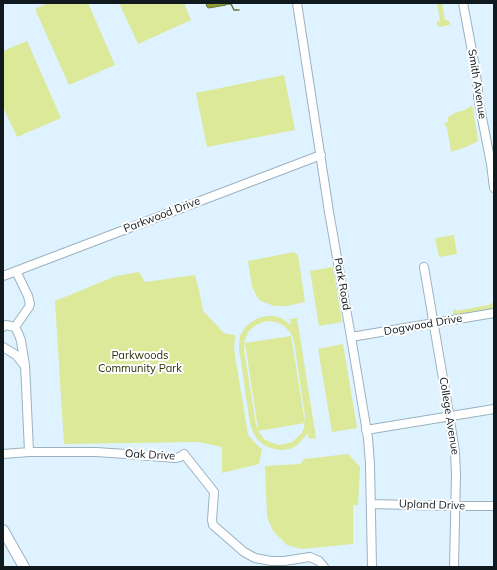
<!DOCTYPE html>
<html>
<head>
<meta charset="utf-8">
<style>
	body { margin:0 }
	#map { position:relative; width:497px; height:570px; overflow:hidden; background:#dff2ff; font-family:Mulish,sans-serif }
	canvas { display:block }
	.frame { position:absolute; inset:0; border:4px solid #10191e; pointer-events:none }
</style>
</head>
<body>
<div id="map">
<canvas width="497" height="570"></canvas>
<div class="frame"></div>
</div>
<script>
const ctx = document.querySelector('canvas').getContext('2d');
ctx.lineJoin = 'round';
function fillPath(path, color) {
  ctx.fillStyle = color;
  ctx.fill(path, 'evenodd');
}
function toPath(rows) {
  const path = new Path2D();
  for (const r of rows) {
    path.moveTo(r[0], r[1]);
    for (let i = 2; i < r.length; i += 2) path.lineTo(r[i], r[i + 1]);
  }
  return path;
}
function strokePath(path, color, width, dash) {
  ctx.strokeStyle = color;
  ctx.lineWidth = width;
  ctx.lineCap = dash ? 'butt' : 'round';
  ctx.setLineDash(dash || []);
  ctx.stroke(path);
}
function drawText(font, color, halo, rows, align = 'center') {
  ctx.font = font + ' Mulish,sans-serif';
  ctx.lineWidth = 4;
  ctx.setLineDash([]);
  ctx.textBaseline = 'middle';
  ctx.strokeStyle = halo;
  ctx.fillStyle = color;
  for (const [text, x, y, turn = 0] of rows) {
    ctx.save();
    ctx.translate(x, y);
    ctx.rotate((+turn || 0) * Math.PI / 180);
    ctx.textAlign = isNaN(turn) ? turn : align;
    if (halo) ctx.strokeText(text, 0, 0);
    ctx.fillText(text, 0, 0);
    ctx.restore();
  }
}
fillPath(toPath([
	[48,3,88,3,115,65,69,85,35,9],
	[119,3,184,3,191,20,138,44],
	[437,3,442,3,445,20,449,21,450,24,449,25,440,27,437,25,437,21,440,21],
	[27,41,61,118,17,137,3,107,3,51],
	[284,75,295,130,207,147,196,93],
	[471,106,473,108,478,141,466,147,451,152,447,128,444,123,448,122,448,117,457,112,465,110],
	[454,235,457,254,439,257,435,238],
	[294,252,298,255,305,302,287,306,274,306,259,300,252,287,248,261],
	[333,267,342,322,319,326,310,271],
	[139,272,145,282,195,275,199,290,203,311,224,333,235,335,234,349,248,435,257,445,262,449,259,464,222,473,222,447,199,442,64,444,55,301,116,276],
	[491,303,494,304,494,309,455,316,453,313,453,310,455,309,456,311,489,305],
	[268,316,275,316,281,318,291,325,290,319,297,318,316,438,309,439,308,433,302,440,296,446,289,449,282,450,275,449,265,446,257,439,253,432,250,424,239,348,240,336,246,326,258,318],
	[266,321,276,322,283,325,290,332,292,336,294,342,305,416,304,428,301,434,292,442,285,444,278,445,270,442,264,439,258,431,305,423,291,336,245,343,258,429,256,425,244,350,245,339,249,331,256,325],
	[343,344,357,428,332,432,318,349],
	[348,454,360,467,358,505,353,505,353,544,302,549,287,545,273,531,267,517,265,466,300,464,304,459]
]), '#dbe998');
const water = toPath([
	[206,3,226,3,227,4,226,5,209,8,207,7,206,3]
]);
fillPath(water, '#909d37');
strokePath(water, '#6a7530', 1);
strokePath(toPath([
	[227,4,231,4,234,10,239,10]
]), '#6a7530', 1.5);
const minor = toPath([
	[297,3,329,212,351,337,368,438,370,464,372,567],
	[463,3,475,67,478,90,478,97,491,164,494,188],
	[424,267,447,402,455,452,456,474,454,567],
	[3,276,321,155],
	[3,327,6,325,15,327,19,335,21,341,25,365,26,385,29,452],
	[15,327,29,307,30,304,28,296,16,271],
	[351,337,494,313],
	[3,347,16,355,24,365],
	[366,430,494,409],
	[3,454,29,452,96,452,126,454,175,458,180,457,184,454,214,492,212,520,213,525,244,552,255,558,271,561,284,561,310,557,319,561,324,567],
	[371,504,449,506,494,506]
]);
const major = toPath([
	[3,530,24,567]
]);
strokePath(minor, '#9bb2c1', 10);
strokePath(major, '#9bb2c1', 12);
strokePath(minor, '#fff', 8);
strokePath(major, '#fff', 10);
drawText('11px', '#10191e', '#fff', [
	["Smith Avenue",477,84,81],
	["Parkwood Drive",162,215,-21],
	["Park Road",342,284,80],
	["Dogwood Drive",423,325,-10],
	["College Avenue",449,416,81],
	["Oak Drive",150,455,3],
	["Upland Drive",432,505,2]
]);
drawText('11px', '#2c3206', '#fff', [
	["Parkwoods",140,356],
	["Community Park",140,369]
]);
</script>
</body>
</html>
